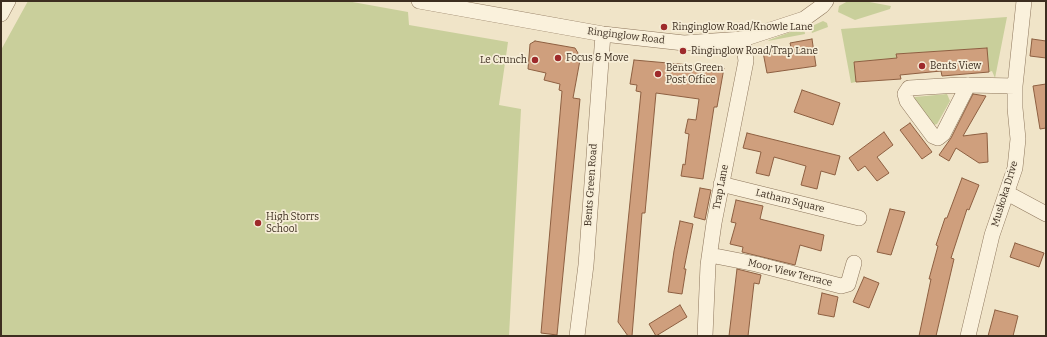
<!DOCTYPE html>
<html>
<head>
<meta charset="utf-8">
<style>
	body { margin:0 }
	#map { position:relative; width:1047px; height:337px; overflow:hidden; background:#f0e4c8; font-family:Bitter,serif }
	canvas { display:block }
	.frame { position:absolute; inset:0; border:2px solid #3d2e20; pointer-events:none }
</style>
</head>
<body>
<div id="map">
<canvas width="1047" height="337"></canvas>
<div class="frame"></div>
</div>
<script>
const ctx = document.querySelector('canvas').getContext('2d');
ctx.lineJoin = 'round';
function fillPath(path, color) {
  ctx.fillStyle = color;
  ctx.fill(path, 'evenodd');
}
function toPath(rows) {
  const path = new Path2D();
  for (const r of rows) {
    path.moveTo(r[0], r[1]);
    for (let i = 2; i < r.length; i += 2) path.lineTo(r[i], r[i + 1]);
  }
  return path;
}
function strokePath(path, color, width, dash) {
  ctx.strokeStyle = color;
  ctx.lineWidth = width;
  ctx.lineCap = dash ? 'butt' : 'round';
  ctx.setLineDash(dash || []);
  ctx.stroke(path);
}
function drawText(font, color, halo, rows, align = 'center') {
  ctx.font = font + ' Bitter,serif';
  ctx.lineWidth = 3.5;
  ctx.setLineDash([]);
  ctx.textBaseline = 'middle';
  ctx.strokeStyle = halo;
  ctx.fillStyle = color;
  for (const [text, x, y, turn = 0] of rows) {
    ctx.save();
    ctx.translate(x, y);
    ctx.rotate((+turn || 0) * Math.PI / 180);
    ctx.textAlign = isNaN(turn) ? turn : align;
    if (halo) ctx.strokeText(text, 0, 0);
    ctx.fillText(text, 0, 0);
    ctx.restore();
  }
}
fillPath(toPath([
	[28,1,347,1,408,12,409,25,508,42,499,105,521,109,509,336,1,336,1,50],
	[848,1,864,1,891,6,890,9,855,20,838,12,839,6],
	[1007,17,995,78,992,71,989,72,986,48,897,54,897,58,855,62,856,82,851,83,841,29],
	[823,21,827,23,828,27,812,33,810,27],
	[804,27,805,34,768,41,769,40],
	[947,94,950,101,937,124,931,126,913,99,915,97]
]), '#c9cf9b');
const building = toPath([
	[812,39,816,66,767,73,763,52,791,47,790,43,812,39],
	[1032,39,1046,41,1046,58,1030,56,1032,39],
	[535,41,575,48,578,53,578,59,580,60,573,98,580,99,557,335,541,333,562,91,559,90,560,84,544,80,546,73,528,69,530,44,535,41],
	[987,48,989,72,942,76,941,71,900,75,901,79,856,82,854,62,897,58,896,54,987,48],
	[634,60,724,68,717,107,714,107,703,179,681,176,683,164,685,165,689,134,685,133,688,119,696,120,699,99,656,93,645,213,642,213,632,336,628,336,618,322,641,92,636,91,637,85,630,84,634,60],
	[1046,84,1046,128,1040,129,1033,86,1046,84],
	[802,90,840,103,833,125,794,112,802,90],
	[973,94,986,96,963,136,987,133,988,162,979,163,956,148,949,161,939,155,951,138,973,94],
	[910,123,932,152,922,159,900,130,910,123],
	[884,132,893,145,877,157,889,173,877,181,865,166,858,171,849,158,884,132],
	[747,133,840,156,835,175,821,171,817,189,801,185,806,166,774,157,769,176,756,173,761,152,743,148,747,133],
	[962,178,979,185,969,210,967,209,951,258,954,259,936,336,919,336,931,279,929,279,938,246,936,245,945,218,947,218,962,178],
	[700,188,711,190,705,220,694,217,700,188],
	[736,200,763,206,760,219,824,235,821,251,800,245,795,265,742,252,743,247,730,244,736,223,731,222,736,200],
	[890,209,905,212,891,255,877,252,890,209],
	[680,221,693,224,684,269,686,269,682,294,668,292,674,251,680,221],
	[1015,243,1044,253,1039,267,1010,257,1015,243],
	[737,269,761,275,759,284,754,283,748,336,729,336,737,269],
	[864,277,879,283,869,308,853,302,864,277],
	[822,293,838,297,834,317,818,314,822,293],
	[680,305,687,317,656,336,649,324,680,305],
	[995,310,1018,316,1013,336,988,336,995,310]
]);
fillPath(building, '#cf9f7d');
strokePath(building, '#8d5f41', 1);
const minor = toPath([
	[419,1,603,34,684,43,743,39,804,19,822,6,826,1],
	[1,14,8,1],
	[968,85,943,134,938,138,933,136,907,101,905,94,909,88,960,85,968,85,1015,86],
	[721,184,859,218],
	[1007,193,1046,214],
	[710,255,756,264,841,286,848,284,854,263],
	[577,336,586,265,603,34],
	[705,336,708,265,714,223,746,61,743,39],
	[968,336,992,235,1015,168,1018,139,1015,108,1015,86,1024,1]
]);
strokePath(minor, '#8d765c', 16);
strokePath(minor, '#faf1dc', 15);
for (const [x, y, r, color] of [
	[664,27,4,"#9e2a2b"],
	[683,51,4,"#9e2a2b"],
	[558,58,4,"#9e2a2b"],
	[535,60,4,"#9e2a2b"],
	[922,66,4,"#9e2a2b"],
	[658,74,4,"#9e2a2b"],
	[258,223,4,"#9e2a2b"]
]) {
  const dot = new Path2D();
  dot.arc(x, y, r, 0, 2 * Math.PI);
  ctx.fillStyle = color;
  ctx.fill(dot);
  strokePath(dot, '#f7eed8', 1.5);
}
drawText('10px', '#3d2e20', '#f7eed8', [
	["Ringinglow Road/Knowle Lane",672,27],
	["Ringinglow Road/Trap Lane",691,51],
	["Focus & Move",566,58],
	["Le Crunch",527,60,"right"],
	["Bents View",930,66],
	["Bents Green",666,68],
	["Post Office",666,80],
	["High Storrs",266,217],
	["School",266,229]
], 'left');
drawText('10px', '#3d2e20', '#f7eed8', [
	["Ringinglow Road",626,36,7],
	["Bents Green Road",591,185,-86],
	["Trap Lane",721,187,-79],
	["Muskoka Drive",1005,194,-73],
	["Latham Square",790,201,14],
	["Moor View Terrace",790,273,14]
]);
</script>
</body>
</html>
